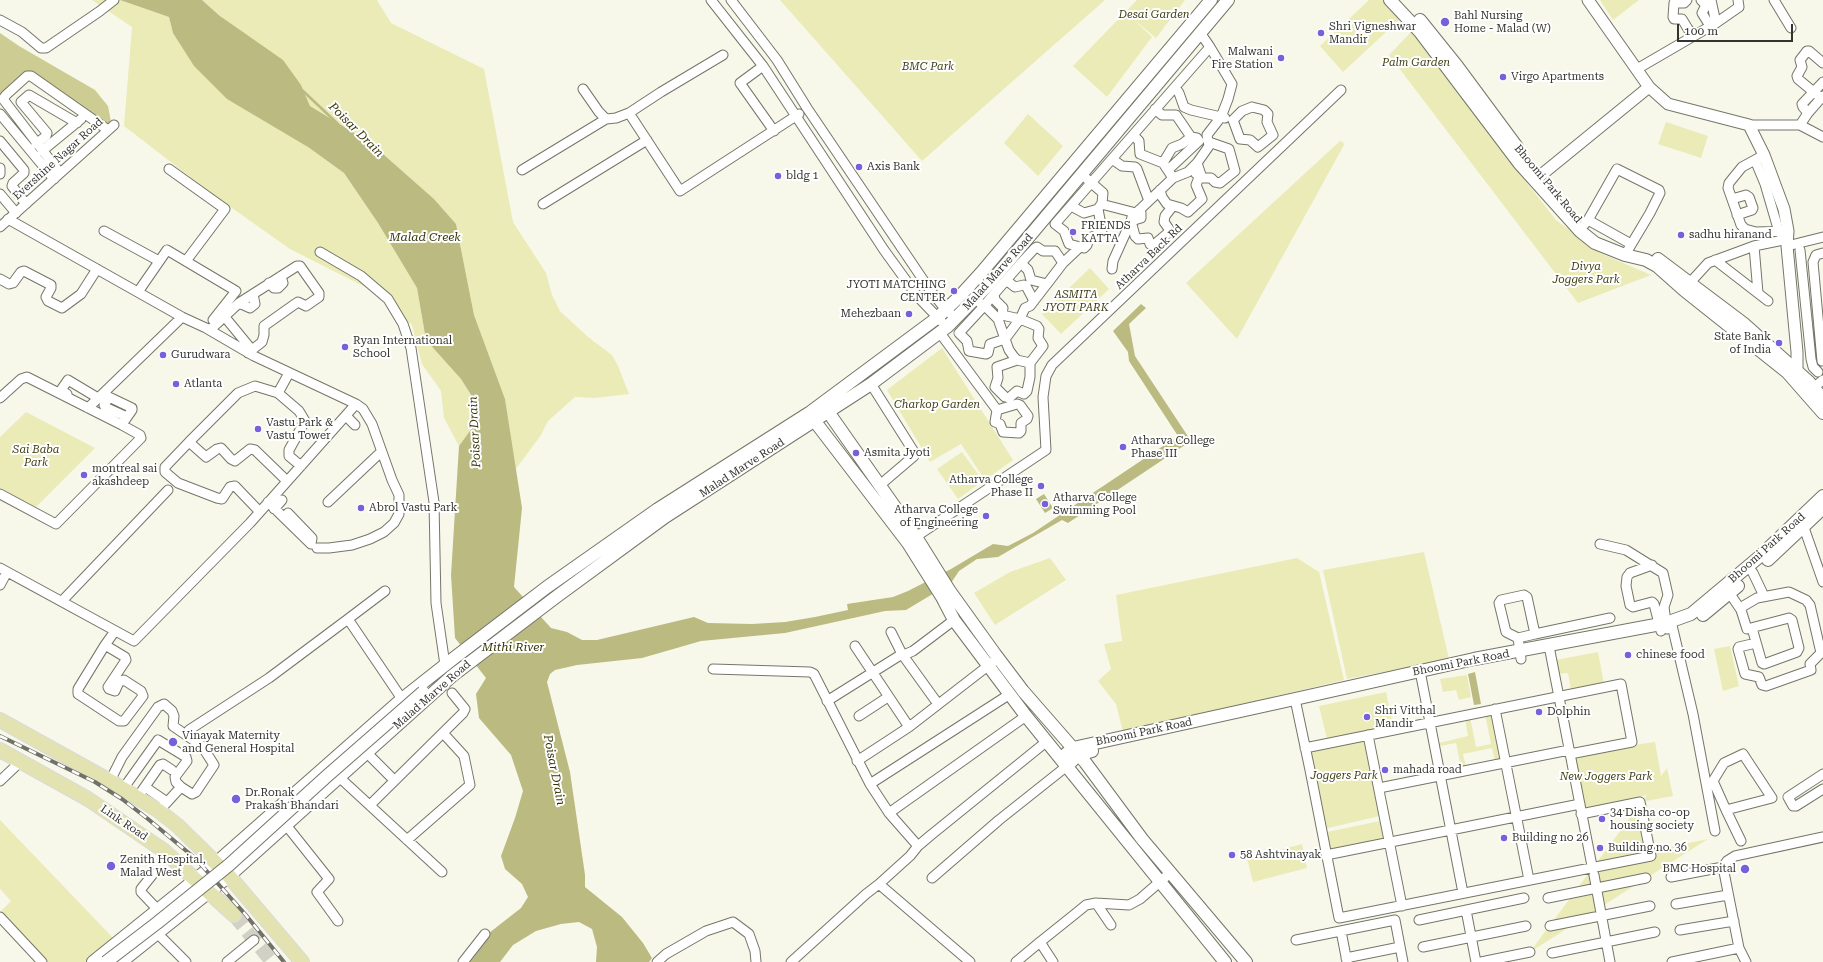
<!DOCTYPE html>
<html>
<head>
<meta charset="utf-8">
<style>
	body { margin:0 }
	#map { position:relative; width:1823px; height:962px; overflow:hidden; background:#f8f8ea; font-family:"Roboto Serif",serif }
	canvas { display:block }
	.scale { position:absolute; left:1677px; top:24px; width:116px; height:18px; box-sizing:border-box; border:2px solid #34342f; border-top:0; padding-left:5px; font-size:12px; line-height:14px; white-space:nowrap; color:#34342f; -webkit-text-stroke:3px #fff; paint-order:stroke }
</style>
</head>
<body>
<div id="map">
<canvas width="1823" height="962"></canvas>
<div class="scale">100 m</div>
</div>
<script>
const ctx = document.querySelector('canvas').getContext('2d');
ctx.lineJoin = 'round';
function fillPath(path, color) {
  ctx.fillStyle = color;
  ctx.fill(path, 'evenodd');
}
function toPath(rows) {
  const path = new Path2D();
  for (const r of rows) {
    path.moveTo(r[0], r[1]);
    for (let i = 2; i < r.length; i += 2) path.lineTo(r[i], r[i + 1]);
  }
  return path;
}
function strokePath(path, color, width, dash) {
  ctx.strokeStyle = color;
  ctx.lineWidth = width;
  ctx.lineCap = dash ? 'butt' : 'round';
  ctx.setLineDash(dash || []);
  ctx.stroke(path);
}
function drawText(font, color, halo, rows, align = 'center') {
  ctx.font = font + ' "Roboto Serif",serif';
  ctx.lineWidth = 4;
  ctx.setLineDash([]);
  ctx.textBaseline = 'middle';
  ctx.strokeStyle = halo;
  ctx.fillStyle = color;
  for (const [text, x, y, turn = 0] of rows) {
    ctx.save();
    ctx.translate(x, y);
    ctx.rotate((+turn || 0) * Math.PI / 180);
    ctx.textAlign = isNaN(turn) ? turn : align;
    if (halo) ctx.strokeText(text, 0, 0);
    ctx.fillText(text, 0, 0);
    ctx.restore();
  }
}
fillPath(toPath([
	[88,0,120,0,169,17,173,33,308,147,344,173,378,223,417,288,426,340,461,379,473,398,480,417,459,446,444,418,441,391,422,364,412,325,379,294,290,249,215,196,124,126,132,27,92,0],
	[202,0,377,0,391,23,484,69,513,222,546,273,552,295,560,311,588,337,612,355,618,366,629,394,595,398,575,397,548,421,541,435,515,470,505,399,474,315,456,224,434,199,383,154,361,137,310,106,301,85],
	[780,0,1105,0,922,161],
	[1137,0,1185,0,1156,38,1133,19,1152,37,1107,97,1073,66],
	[1369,0,1383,0,1399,20,1343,72,1320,46],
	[1600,0,1639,0,1613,20],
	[1413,30,1487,132,1556,220,1600,253,1651,275,1578,303,1389,55],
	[1028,114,1063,146,1038,176,1004,143],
	[1666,122,1708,136,1701,158,1658,144],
	[1340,141,1343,142,1344,145,1237,339,1186,283],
	[1090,268,1109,289,1061,334,1042,314],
	[942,348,1013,460,985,480,961,444,930,462,887,390],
	[26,412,95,448,36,507,0,488,0,437],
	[962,452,983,481,958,499,937,469],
	[1424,552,1449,659,1347,679,1323,570],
	[1050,558,1066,580,995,625,974,593,1010,572],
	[1297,558,1319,572,1344,680,1123,732,1116,704,1098,681,1111,669,1104,644,1122,641,1116,595],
	[1730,646,1739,686,1723,691,1714,649],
	[1598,652,1604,684,1571,690,1568,673,1558,674,1556,660],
	[1467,675,1471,697,1459,700,1456,690,1443,692,1440,679],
	[1386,692,1393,726,1327,739,1319,706],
	[1493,713,1502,761,1495,762,1492,748,1463,754,1466,767,1461,768,1456,743,1440,746,1439,743,1468,736,1465,718,1470,717,1476,747,1491,744,1485,714],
	[1369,737,1384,815,1324,829,1306,750],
	[1655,742,1661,776,1667,768,1673,796,1646,801,1656,850,1708,839,1530,952,1647,795,1584,810,1570,754],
	[0,820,117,942,93,962,42,962,0,917,0,912,11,901,0,889],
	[1380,821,1384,839,1330,851,1327,832],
	[1302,844,1307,868,1253,882,1247,859]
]), '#eaebb7');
fillPath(toPath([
	[0,33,19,46,95,90,108,106,111,122,107,126,30,73,12,82,0,100]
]), '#cccc93');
fillPath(toPath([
	[120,0,202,0,220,16,283,60,301,85,310,106,361,137,383,154,434,199,456,224,474,315,505,399,522,508,514,587,551,628,567,632,582,640,597,640,694,617,708,623,752,624,785,622,815,617,848,610,847,604,893,597,908,591,951,569,993,544,1008,546,1033,533,1178,436,1129,361,1128,352,1113,331,1141,304,1146,308,1129,324,1135,356,1191,441,1068,523,1062,520,998,557,977,559,959,571,951,583,906,610,885,611,785,633,701,641,642,658,577,665,555,670,550,674,547,682,570,772,585,875,585,887,622,917,643,943,652,958,649,962,596,962,597,947,592,929,579,922,561,924,536,931,513,945,500,962,467,962,489,933,521,908,528,897,522,884,505,869,501,856,515,818,523,791,511,755,479,718,476,694,486,678,455,638,451,575,459,446,480,417,473,398,461,379,426,340,417,288,378,223,344,173,308,147,227,99,194,66,173,33,169,17],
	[1044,494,1053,508,1045,513,1036,499],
	[1475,672,1481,704,1474,705,1468,674]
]), '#baba81');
strokePath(toPath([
	[302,90,338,124]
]), '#baba81', 2.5);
strokePath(toPath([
	[234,915,272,962]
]), '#d1d1c5', 14, [14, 7]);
const minor = toPath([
	[711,0,763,66,884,250,918,297,942,322],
	[731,0,777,60,807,108,930,290,946,310,956,318],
	[1687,0,1684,3,1674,3,1673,17,1674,19,1682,19,1688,29,1694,35],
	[1701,0,1706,5,1702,13,1710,26],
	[1711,0,1716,23],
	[1774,0,1791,28],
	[0,20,22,32,41,48,46,48,100,11,114,0],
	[763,66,740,83,774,131],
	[1637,69,1716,23,1739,7,1738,0],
	[1175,87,1179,93,1184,107,1191,110,1225,118],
	[583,89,599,112,606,119,616,118,629,113,680,191,799,114],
	[1821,98,1798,79,1797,76,1802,67,1800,60,1807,51,1809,51,1823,63],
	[1252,107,1264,110,1268,114,1267,122,1273,135,1258,147,1250,140,1240,139,1233,120,1242,111,1252,107],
	[1155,109,1162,115,1176,115,1191,137,1197,138,1199,141,1168,170],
	[629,113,661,92,723,55],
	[1808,113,1803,107,1802,104,1823,82],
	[0,114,54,179],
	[1749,125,1800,125,1823,137],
	[1800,125,1808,113,1823,96],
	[1133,135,1139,141,1140,154,1163,163,1171,175],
	[0,141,24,170,24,173,13,183,12,186,26,204],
	[36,144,46,136,47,133,21,102,29,95,77,123],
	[42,151,81,119],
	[1764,155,1742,167,1729,183,1728,188,1741,225,1745,229,1756,232,1788,231],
	[1112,159,1122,166,1135,167,1137,169,1149,201],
	[1755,160,1765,184,1779,232],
	[1163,163,1172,148,1182,144,1191,137],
	[1197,163,1202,178,1211,178,1215,182,1220,183,1235,171,1229,149,1209,142],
	[0,168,0,174],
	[169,169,225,209,186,261],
	[522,170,606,119],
	[60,173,3,99,6,95,27,76,31,76,108,130],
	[1087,179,1103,193,1102,203,1105,205,1136,213],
	[1160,190,1162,197,1167,204,1181,208,1188,212,1202,199,1196,185,1200,175,1196,174],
	[0,194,16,213],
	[1732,199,1746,195,1749,197,1753,208,1752,210,1737,215],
	[1102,203,1098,209,1102,230,1099,234,1089,238,1087,245,1084,248,1069,244,1064,231,1055,224,1210,47],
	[543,204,647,140],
	[1071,206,1084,213,1098,209],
	[1172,207,1165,216,1164,222,1169,229,1168,233,1155,244,1150,244,1148,238,1138,239,1135,236,1131,221,1132,217,1173,178,1188,172,1197,163,1209,146,1207,135,1221,117,1228,99,1232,84,1210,47,1201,34],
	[1588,220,1617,169,1659,190,1660,193,1650,213,1625,255],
	[1584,225,1588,220,1631,244],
	[0,227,114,125],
	[104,231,159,261],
	[1754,246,1758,293],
	[1787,246,1823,237],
	[1800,250,1811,359,1813,367,1818,372],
	[320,252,361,276,388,299,403,324,411,348,434,502,436,603,445,665],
	[1715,260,1768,301],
	[1021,263,1028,270,1031,280,1047,284,1063,263,1080,247],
	[1112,269,1113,261,1131,221,1141,218,1141,213,1139,210],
	[0,279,9,284,13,283,21,272,24,271,51,285,51,288,46,297,48,301,62,308,81,294,97,269],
	[1006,280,1015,287,1024,285,1026,286,1034,301],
	[269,283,274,288,278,288,283,283,281,276],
	[1686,287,1708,263,1754,246,1788,239],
	[138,292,167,250,236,291,213,320],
	[994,294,995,300,1003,308,1002,315,1020,319,1025,308,1030,306,1047,284],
	[975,299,984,306,987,308,998,319,1005,339,1009,350,1014,357,1017,360,1030,363,1043,346,1038,338,1039,329,1037,326,1020,319,1005,339,990,344,988,353,986,354,969,351,967,341,959,333,984,306,994,294,1021,263,1035,248,1037,247,1043,251,1055,251,1063,263],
	[239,303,250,308,255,304,253,294],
	[224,316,252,350],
	[210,330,239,303,297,266,300,266,319,293,319,297,306,306,298,302,295,304,264,326,264,335,262,342,248,353],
	[940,333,997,410,995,422,1000,424,1003,432,1019,433,1021,431,1021,423,1027,419,1028,416,1020,405,1017,404,997,410],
	[1017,360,997,367,998,378,995,387,1005,397,1009,398,1017,391,1024,394,1027,391,1030,377,1030,363],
	[1822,361,1813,262,1816,255,1823,253],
	[871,384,914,452,914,456,880,485],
	[1809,391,1823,380],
	[278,393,289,373],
	[67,394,61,390,68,380,98,398],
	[0,398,21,379,27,377,122,425,140,435,141,438,56,524,0,494],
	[88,408,182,317],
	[346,416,355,425],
	[122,425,125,420,132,410,132,408,109,397,104,405,105,407,127,417],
	[189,442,238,393,255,386,278,393,299,411,305,421,289,450,289,456,301,466],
	[268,502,311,544,312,538,288,513],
	[328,502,381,452],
	[274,509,282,500],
	[259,511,235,486,230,487,222,499,217,498,178,483,165,472,165,467,189,442,206,457,217,449,221,448,231,459,235,461,250,449,255,450,287,481],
	[1802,522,1823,582],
	[911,540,1046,450,1043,397,1046,376,1052,365,1341,90],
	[1600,544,1626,550,1663,573,1668,595,1664,607,1667,629],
	[317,548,329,548,352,545,370,539,384,532,394,523,399,514,399,495,392,480,372,424,363,409,356,404],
	[1652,565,1630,573,1627,577,1626,586,1630,605,1633,607,1652,602,1654,604,1661,631],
	[1748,566,1753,573,1764,596],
	[0,568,134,641,250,523,356,404,254,356,206,328,182,317,8,219],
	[0,585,7,572],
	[1726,588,1741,610,1747,629,1789,618,1792,620,1799,648,1797,652,1764,664,1762,663,1752,628],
	[62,601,168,490],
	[1740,608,1757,598,1789,592,1806,600,1810,605,1821,653,1810,664,1811,670,1766,686,1762,685,1759,677,1745,674,1738,649,1739,647,1756,643],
	[348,619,385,591],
	[1671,621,1693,714,1715,831],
	[891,632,902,654,938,704],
	[1535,634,1610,618],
	[1518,638,1535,634,1527,597,1524,595,1501,600,1499,603,1506,632,1518,638,1521,659],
	[105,645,125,657,126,660,108,687,109,689,115,691,119,682,124,680,141,691,143,696,124,721,119,721,78,694,78,689,105,645,115,631],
	[855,646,909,727],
	[1549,646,1592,866],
	[713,669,810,672,814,674,870,784,889,813,918,846],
	[1420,671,1463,893],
	[1295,699,1310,770,1339,918,1651,856,1640,802,1581,814],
	[827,701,902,654,906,654,913,651,954,620],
	[1495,709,1529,880],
	[859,716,888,697],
	[189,730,269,678,348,619,402,699],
	[1368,735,1402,906],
	[1305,748,1621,684,1632,742,1570,754],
	[367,753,394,780],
	[857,761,909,727,993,662],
	[1823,774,1788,797,1793,806,1796,806,1823,789],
	[339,777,442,872],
	[0,781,20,762],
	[110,781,122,757,158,707,164,704,172,711,174,716,173,726,202,746,214,765,196,792,192,794,181,787,176,782,175,777,187,761,186,757,158,740,123,789],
	[870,784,1010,694],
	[145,787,167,802],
	[1379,788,1569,750],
	[137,798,160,765,163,764,172,770],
	[370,805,463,713,465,709,452,693],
	[1726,810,1772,798,1743,754,1724,763,1713,781,1726,810,1741,841],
	[159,811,181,787],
	[889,813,1026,716],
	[286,825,329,879,317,892,338,921],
	[407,840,470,785,464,756,443,733],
	[1326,855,1580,804],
	[153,874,141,889,141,892,158,910],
	[1594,875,1610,962],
	[1671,877,1723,867],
	[932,878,999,820,1067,766],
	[879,884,910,856,918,846,931,835,1046,742],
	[1548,898,1646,878],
	[1096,903,1111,925],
	[1676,904,1728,895],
	[1466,910,1476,962],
	[0,917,42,962],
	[1419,920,1524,898],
	[1550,926,1650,906],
	[1680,930,1734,921],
	[1341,931,1347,962],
	[158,934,186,962],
	[1296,940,1395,920,1403,962],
	[1423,947,1526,926],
	[1552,953,1655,932],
	[1346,958,1400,947],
	[227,962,254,940],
	[463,962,485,934],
	[657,962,666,954,706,931,733,922,749,934,755,951,756,962],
	[791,962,866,894,879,884,970,962],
	[1016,962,1040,942],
	[1053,962,1040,942,1075,914,1086,905,1096,903,1129,905,1140,899,1170,873],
	[1481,962,1530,952],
	[1672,962,1739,948],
	[1746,962,1739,948,1723,867,1727,861,1735,856,1823,837]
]);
const tertiary = toPath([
	[1588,0,1649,87,1668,104,1749,125,1764,155,1784,209,1788,231,1787,246,1797,352,1797,378],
	[1535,180,1649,87]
]);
const secondary = toPath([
	[1390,0,1420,32,1519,163,1580,231,1595,243,1625,255,1646,260,1657,266,1684,290,1787,372,1823,413],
	[1420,20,1457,66,1517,147],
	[1658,259,1743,323,1809,382,1823,399],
	[824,406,916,537,949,590,995,654,1023,691,1085,762,1142,839,1246,962],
	[810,415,908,543,942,597,954,620,1026,716,1225,962],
	[1768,560,1823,508],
	[1703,615,1738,586],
	[1061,758,1073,748,1295,699,1474,659,1666,623,1691,614,1758,558,1823,496],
	[1067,766,1078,755,1092,751],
	[93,962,216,863,402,699,454,658,547,587,658,509,809,413,937,318,960,296,981,273,1211,0],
	[121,962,229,876,452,676,556,597,665,517,871,384,947,327,991,282,1228,0]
]);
const primary = toPath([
	[0,720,110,781,159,811,178,826,229,876,302,962],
	[0,750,88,799,163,850,234,915]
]);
strokePath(minor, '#757569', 11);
strokePath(tertiary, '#757569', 13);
strokePath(secondary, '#757569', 14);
strokePath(primary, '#dadada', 16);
strokePath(minor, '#fff', 9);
strokePath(tertiary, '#fff', 11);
strokePath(secondary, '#fff', 12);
strokePath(primary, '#e3e3b2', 14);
const rail = toPath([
	[0,736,95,782,122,799,148,819,196,859,245,914,284,962]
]);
strokePath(rail, '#717169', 4);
strokePath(rail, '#fff', 2.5, [8]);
const secondaryBridge = toPath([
	[106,962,157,923,229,865,327,776,423,692]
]);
strokePath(secondaryBridge, '#757569', 14, []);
strokePath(secondaryBridge, '#fff', 12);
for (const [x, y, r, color] of [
	[1445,22,5,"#7760da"],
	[1321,33,4,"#7760da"],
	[1281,58,4,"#7760da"],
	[1503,77,4,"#7760da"],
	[859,167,4,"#7760da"],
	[778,176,4,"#7760da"],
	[1073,232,4,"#7760da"],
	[1681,235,4,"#7760da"],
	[954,291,4,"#7760da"],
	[909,314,4,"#7760da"],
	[1779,343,4,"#7760da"],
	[345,347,4,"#7760da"],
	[163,355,4,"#7760da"],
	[176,384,4,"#7760da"],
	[258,429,4,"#7760da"],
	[1123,447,4,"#7760da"],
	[856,453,4,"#7760da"],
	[84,475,4,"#7760da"],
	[1041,486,4,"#7760da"],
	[1045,504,4,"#7760da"],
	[361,508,4,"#7760da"],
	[986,516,4,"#7760da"],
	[1628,655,4,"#7760da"],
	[1539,712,4,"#7760da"],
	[1367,717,4,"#7760da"],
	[173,742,5,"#7760da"],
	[1385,770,4,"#7760da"],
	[236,799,5,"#7760da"],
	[1602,819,4,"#7760da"],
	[1504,838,4,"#7760da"],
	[1600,848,4,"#7760da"],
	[1232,855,4,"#7760da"],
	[111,866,5,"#7760da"],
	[1745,869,5,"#7760da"]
]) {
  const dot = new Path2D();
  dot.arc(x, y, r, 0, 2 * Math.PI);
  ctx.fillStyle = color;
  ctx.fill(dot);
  strokePath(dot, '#fff', 1.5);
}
drawText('italic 11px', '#403f13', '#fff', [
	["Desai Garden",1154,15],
	["Palm Garden",1416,63],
	["BMC Park",928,67],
	["Divya",1586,267],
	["Joggers Park",1586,280],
	["ASMITA",1076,295],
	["JYOTI PARK",1076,308],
	["Charkop Garden",937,405],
	["Sai Baba",36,450],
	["Park",36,463],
	["Joggers Park",1344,776],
	["New Joggers Park",1606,777]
]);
drawText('11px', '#34342f', '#fff', [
	["Bahl Nursing",1454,16],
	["Home - Malad (W)",1454,29],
	["Shri Vigneshwar",1329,27],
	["Mandir",1329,40],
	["Malwani",1273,52,"right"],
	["Fire Station",1273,65,"right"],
	["Virgo Apartments",1511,77],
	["Axis Bank",867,167],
	["bldg 1",786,176],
	["FRIENDS",1081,226],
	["KATTA",1081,239],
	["sadhu hiranand",1689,235],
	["JYOTI MATCHING",946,285,"right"],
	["CENTER",946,298,"right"],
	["Mehezbaan",901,314,"right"],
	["State Bank",1771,337,"right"],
	["of India",1771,350,"right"],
	["Ryan International",353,341],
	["School",353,354],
	["Gurudwara",171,355],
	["Atlanta",184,384],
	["Vastu Park &",266,423],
	["Vastu Tower",266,436],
	["Atharva College",1131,441],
	["Phase III",1131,454],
	["Asmita Jyoti",864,453],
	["montreal sai",92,469],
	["akashdeep",92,482],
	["Atharva College",1033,480,"right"],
	["Phase II",1033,493,"right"],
	["Atharva College",1053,498],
	["Swimming Pool",1053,511],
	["Abrol Vastu Park",369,508],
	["Atharva College",978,510,"right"],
	["of Engineering",978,523,"right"],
	["chinese food",1636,655],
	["Shri Vitthal",1375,711],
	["Mandir",1375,724],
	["Dolphin",1547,712],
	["Vinayak Maternity",182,736],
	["and General Hospital",182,749],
	["mahada road",1393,770],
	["Dr.Ronak",245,793],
	["Prakash Bhandari",245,806],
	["34 Disha co-op",1610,813],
	["housing society",1610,826],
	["Building no 26",1512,838],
	["Building no. 36",1608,848],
	["58 Ashtvinayak",1240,855],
	["Zenith Hospital,",120,860],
	["Malad West",120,873],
	["BMC Hospital",1736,869,"right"]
], 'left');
drawText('11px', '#34342f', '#fff', [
	["Evershine Nagar Road",58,159,-42],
	["Bhoomi Park Road",1548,184,50],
	["Atharva Back Rd",1149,257,-44],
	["Malad Marve Road",998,272,-48],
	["Malad Marve Road",742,468,-33],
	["Bhoomi Park Road",1767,548,-42],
	["Bhoomi Park Road",1461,663,-11],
	["Malad Marve Road",432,695,-41],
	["Bhoomi Park Road",1144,732,-12],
	["Link Road",124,823,34]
]);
drawText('italic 12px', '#363507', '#fff', [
	["Poisar Drain",356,130,45],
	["Malad Creek",425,237],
	["Poisar Drain",475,432,-93],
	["Mithi River",513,647],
	["Poisar Drain",554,770,79]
]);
</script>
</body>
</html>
